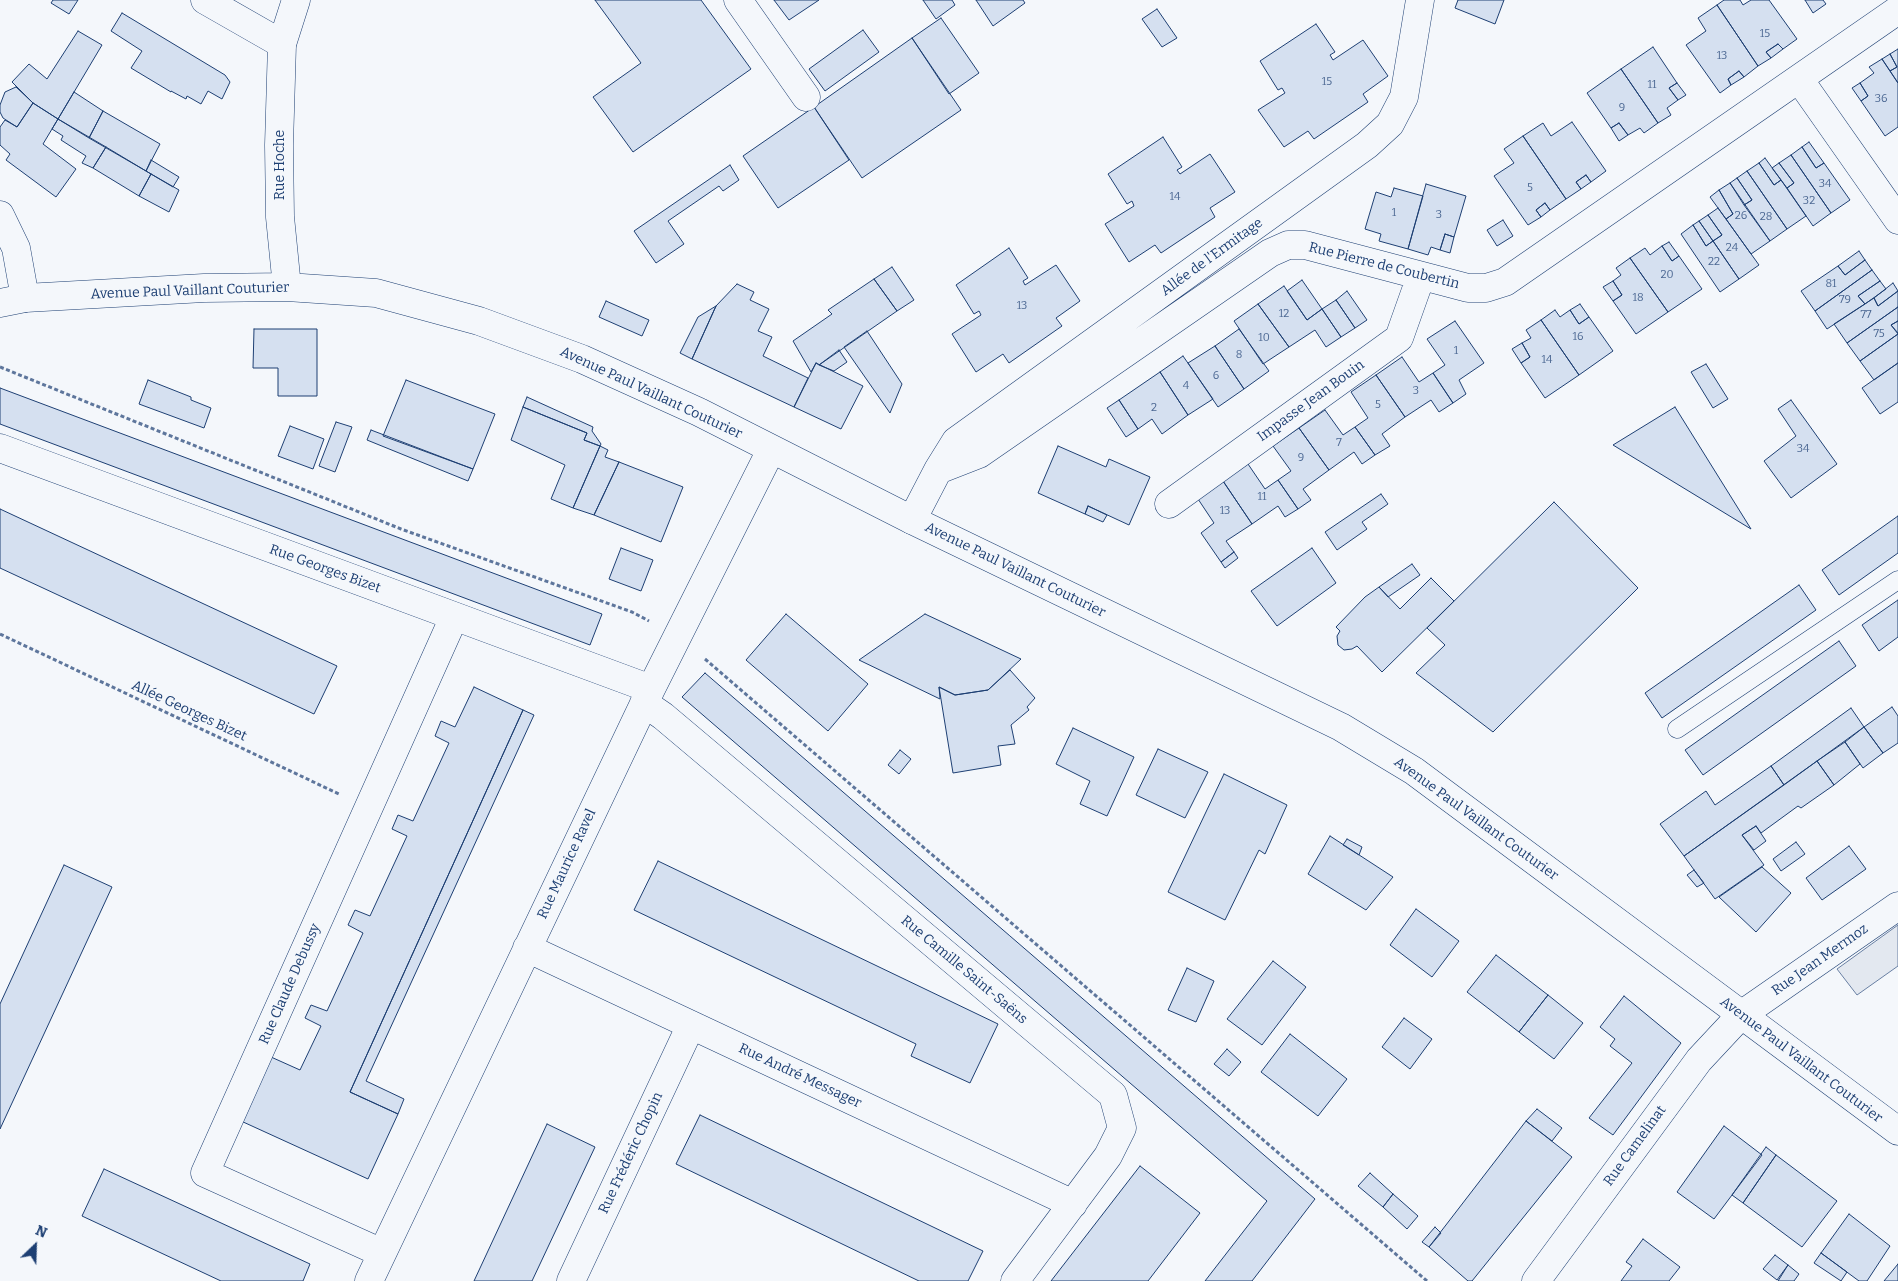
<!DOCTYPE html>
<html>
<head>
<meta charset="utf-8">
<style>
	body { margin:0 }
	#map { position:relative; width:1898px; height:1281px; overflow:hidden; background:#f4f7fb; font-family:Bitter,serif }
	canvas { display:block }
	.north { position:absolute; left:10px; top:1221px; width:50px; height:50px; -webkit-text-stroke:4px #f4f7fb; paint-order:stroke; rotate:24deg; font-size:14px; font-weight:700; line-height:20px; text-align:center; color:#1d3f73 }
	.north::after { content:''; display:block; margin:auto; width:18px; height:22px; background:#1d3f73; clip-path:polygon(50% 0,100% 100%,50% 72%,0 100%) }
</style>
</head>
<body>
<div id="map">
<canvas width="1898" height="1281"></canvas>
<div class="north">N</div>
</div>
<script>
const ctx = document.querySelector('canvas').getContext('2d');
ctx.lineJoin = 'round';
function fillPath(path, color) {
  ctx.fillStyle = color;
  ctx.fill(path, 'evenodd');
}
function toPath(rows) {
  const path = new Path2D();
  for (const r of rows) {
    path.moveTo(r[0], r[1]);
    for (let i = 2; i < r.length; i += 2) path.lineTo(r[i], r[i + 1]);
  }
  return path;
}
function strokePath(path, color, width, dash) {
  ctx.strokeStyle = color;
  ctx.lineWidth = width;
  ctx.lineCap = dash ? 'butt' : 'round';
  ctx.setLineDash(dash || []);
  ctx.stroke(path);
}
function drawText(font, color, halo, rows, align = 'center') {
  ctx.font = font + ' Bitter,serif';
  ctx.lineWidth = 4;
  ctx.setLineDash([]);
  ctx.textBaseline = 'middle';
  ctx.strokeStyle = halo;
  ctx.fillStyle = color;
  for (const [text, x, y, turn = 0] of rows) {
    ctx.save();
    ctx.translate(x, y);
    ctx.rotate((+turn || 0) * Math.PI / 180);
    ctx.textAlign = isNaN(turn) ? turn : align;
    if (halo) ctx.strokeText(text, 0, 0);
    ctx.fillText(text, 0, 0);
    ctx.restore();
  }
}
const parking = toPath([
	[1898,925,1898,966,1857,995,1837,969,1898,925]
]);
fillPath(parking, '#e3e8f0');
strokePath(parking, '#687fa3', 1);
const building = toPath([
	[53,0,78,0,69,14,51,3,53,0],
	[595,0,701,0,751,69,633,152,593,97,641,63,595,0],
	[774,0,819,0,789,20,774,0],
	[923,0,952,0,955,5,936,19,923,0],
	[976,0,1023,0,1025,3,993,26,976,0],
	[1458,0,1504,0,1495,24,1455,8,1458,0],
	[1724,0,1740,0,1743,5,1751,0,1769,0,1797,39,1783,49,1778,44,1766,52,1771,58,1758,66,1717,5,1724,0],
	[1805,0,1823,0,1826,4,1813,13,1805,0],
	[1717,5,1758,66,1744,77,1739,71,1728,79,1731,85,1720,93,1686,45,1706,31,1698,18,1717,5],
	[1157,9,1177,38,1162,47,1142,19,1157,9],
	[122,13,225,75,230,82,222,99,208,91,201,104,187,96,186,99,171,91,171,92,131,68,142,51,111,31,122,13],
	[941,18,979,73,949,94,912,38,941,18],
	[1316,24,1335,52,1330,55,1333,60,1363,40,1388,76,1363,94,1368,102,1314,139,1308,131,1284,147,1258,110,1285,93,1282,88,1278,90,1260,61,1316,24],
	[863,30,879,52,825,91,809,69,863,30],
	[78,31,102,45,58,119,33,103,12,82,29,64,47,79,78,31],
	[912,38,961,110,862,178,814,107,912,38],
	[1778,44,1783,49,1771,58,1766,52,1778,44],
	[1653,47,1677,83,1669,88,1678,100,1667,108,1671,115,1658,123,1621,69,1653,47],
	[1898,49,1898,83,1890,71,1897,67,1890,54,1898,49],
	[1890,54,1897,67,1890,71,1882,59,1890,54],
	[1882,59,1898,83,1898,127,1885,136,1861,101,1868,96,1860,83,1874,73,1869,67,1882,59],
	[1621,69,1658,123,1644,133,1640,128,1628,135,1619,123,1611,128,1587,93,1621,69],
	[1739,71,1744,77,1731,85,1728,79,1739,71],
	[1677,83,1686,95,1678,100,1669,88,1677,83],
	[1860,83,1868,96,1861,101,1852,88,1860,83],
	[16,87,33,103,17,127,3,118,0,112,0,105,5,92,16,87],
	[74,92,103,111,89,138,58,119,74,92],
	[33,103,58,119,43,144,76,169,56,197,6,160,10,154,0,145,0,127,5,120,17,127,33,103],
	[814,107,849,160,778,208,743,156,814,107],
	[103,111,160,144,146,171,89,138,103,111],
	[58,119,106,147,93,168,82,163,86,156,61,140,63,136,52,129,58,119],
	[1572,122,1606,171,1591,182,1586,175,1576,182,1581,189,1566,199,1523,136,1543,123,1551,136,1572,122],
	[1619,123,1628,135,1619,141,1611,128,1619,123],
	[1523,136,1566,199,1550,210,1545,203,1536,210,1541,217,1528,225,1494,176,1514,163,1504,149,1523,136],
	[1163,137,1182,167,1177,170,1180,174,1210,154,1235,192,1210,208,1215,217,1161,253,1155,245,1129,262,1105,224,1134,206,1132,201,1127,204,1108,174,1163,137],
	[1809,142,1824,163,1816,168,1802,147,1809,142],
	[106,147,151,174,139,196,93,168,106,147],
	[1802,147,1816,168,1824,163,1850,200,1831,213,1791,155,1802,147],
	[1791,155,1831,213,1813,226,1787,188,1794,183,1779,163,1791,155],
	[1765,158,1781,180,1774,185,1759,163,1765,158],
	[151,160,179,177,173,187,146,171,151,160],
	[1759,163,1774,185,1781,180,1806,216,1787,229,1747,171,1759,163],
	[1779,163,1794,183,1787,188,1772,168,1779,163],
	[730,165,739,180,723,191,719,186,668,221,684,244,656,263,634,231,730,165],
	[1747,171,1787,229,1770,241,1744,205,1752,200,1737,178,1747,171],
	[151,174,179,190,169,212,139,196,151,174],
	[1586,175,1591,182,1581,189,1576,182,1586,175],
	[1737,178,1752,200,1744,205,1730,183,1737,178],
	[1730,183,1770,241,1751,254,1726,219,1733,214,1719,190,1730,183],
	[1426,184,1466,196,1454,237,1445,234,1440,250,1431,247,1428,255,1408,249,1426,184],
	[1394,188,1423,196,1408,249,1379,241,1381,234,1365,229,1376,192,1391,197,1394,188],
	[1719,190,1733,214,1726,219,1710,197,1719,190],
	[1545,203,1550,210,1541,217,1536,210,1545,203],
	[1718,208,1759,265,1739,279,1713,241,1722,235,1708,215,1718,208],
	[1708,215,1722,235,1713,241,1699,221,1708,215],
	[1503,220,1513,236,1497,246,1487,230,1503,220],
	[1699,221,1713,241,1706,246,1693,225,1699,221],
	[1693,225,1706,246,1713,241,1739,279,1720,292,1681,234,1693,225],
	[1445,234,1454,237,1450,253,1440,250,1445,234],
	[1669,242,1679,256,1672,261,1662,246,1669,242],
	[1662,246,1672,261,1679,256,1702,289,1668,312,1630,258,1645,248,1650,255,1662,246],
	[1009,248,1028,278,1023,281,1025,285,1056,265,1080,301,1056,318,1062,326,1009,363,1003,354,976,372,952,334,981,315,979,311,974,314,956,285,1009,248],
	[1859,251,1865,260,1845,275,1838,266,1859,251],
	[1630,258,1668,312,1636,334,1613,301,1622,295,1613,281,1621,275,1616,268,1630,258],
	[1865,260,1872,270,1815,311,1801,291,1838,266,1845,275,1865,260],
	[892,267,914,300,897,311,874,279,892,267],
	[1872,270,1880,281,1858,296,1865,304,1827,329,1815,311,1872,270],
	[874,279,897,311,819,365,816,363,811,372,793,341,832,314,828,310,874,279],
	[1302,280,1322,309,1307,320,1287,291,1302,280],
	[1613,281,1622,295,1613,301,1603,287,1613,281],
	[1880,281,1886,289,1865,304,1858,296,1880,281],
	[1893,283,1898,291,1878,306,1874,298,1893,283],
	[737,284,754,292,750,300,769,309,758,331,772,337,763,356,808,378,794,407,692,359,716,306,737,284],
	[1284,286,1307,320,1322,309,1341,337,1326,347,1315,330,1289,347,1258,304,1284,286],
	[1347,291,1367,320,1355,328,1336,300,1347,291],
	[1898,291,1898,307,1847,343,1834,324,1874,298,1878,306,1898,291],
	[1336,300,1355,328,1341,337,1322,309,1336,300],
	[606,301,649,320,642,336,599,317,606,301],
	[1258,304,1289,347,1263,364,1234,321,1258,304],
	[1580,304,1589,317,1579,324,1570,310,1580,304],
	[716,306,692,359,680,353,698,317,716,306],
	[1898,307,1898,321,1891,325,1898,334,1860,361,1847,343,1898,307],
	[1555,310,1560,317,1570,310,1579,324,1589,317,1613,351,1579,375,1541,320,1555,310],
	[1541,320,1579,375,1545,398,1521,363,1530,357,1522,343,1531,338,1526,330,1541,320],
	[1455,321,1484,363,1459,380,1466,394,1453,403,1433,373,1445,365,1427,339,1455,321],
	[1898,321,1898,333,1891,325,1898,321],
	[254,329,317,329,317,396,278,396,278,368,253,368,254,329],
	[1239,329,1269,371,1244,389,1215,346,1239,329],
	[867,331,902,384,890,413,844,347,867,331],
	[1898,334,1898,363,1874,380,1860,361,1898,334],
	[1522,343,1530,357,1521,363,1512,349,1522,343],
	[1215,346,1244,389,1218,407,1188,363,1215,346],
	[839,350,847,362,834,371,819,365,839,350],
	[1183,356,1213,399,1188,415,1160,372,1183,356],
	[1402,357,1419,382,1433,373,1453,403,1439,412,1431,400,1405,417,1376,375,1402,357],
	[816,363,863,386,841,429,794,407,816,363],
	[1898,363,1898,402,1880,414,1862,388,1898,363],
	[1706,364,1728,399,1713,408,1691,372,1706,364],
	[1160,372,1188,415,1162,434,1152,419,1138,429,1119,400,1160,372],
	[1376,375,1405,417,1382,434,1390,446,1375,455,1355,427,1368,418,1351,392,1376,375],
	[148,380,191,397,191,400,211,408,204,428,139,404,148,380],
	[406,380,495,414,473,469,383,436,406,380],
	[0,388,602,614,590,645,0,424,0,388],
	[527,397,593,427,592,431,601,444,600,446,584,440,587,433,523,407,527,397],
	[1119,400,1138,429,1126,437,1107,408,1119,400],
	[1791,400,1837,464,1791,498,1764,461,1796,436,1778,409,1791,400],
	[523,407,587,433,584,440,600,446,573,508,551,499,565,465,511,440,523,407],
	[1675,407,1751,529,1613,445,1675,407],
	[1325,410,1343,435,1355,427,1375,455,1362,464,1354,452,1329,470,1299,428,1325,410],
	[336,422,352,427,335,472,319,466,336,422],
	[290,426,324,439,313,469,278,456,290,426],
	[1299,428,1329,470,1303,489,1311,500,1298,509,1278,480,1291,471,1273,446,1299,428],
	[371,430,473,469,468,481,367,440,371,430],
	[600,446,608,450,605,457,619,462,594,515,573,508,600,446],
	[1058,446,1106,467,1109,459,1150,477,1129,525,1088,506,1085,514,1038,493,1058,446],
	[619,462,683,487,661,542,594,515,619,462],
	[1248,464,1265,489,1278,480,1298,509,1285,517,1278,506,1252,524,1223,481,1248,464],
	[1223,481,1252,524,1226,541,1234,552,1221,562,1201,533,1214,523,1198,499,1223,481],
	[1381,494,1388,504,1362,522,1367,529,1337,550,1325,532,1381,494],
	[1554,502,1638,588,1493,732,1416,673,1445,645,1427,628,1554,502],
	[1088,506,1107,515,1103,522,1085,514,1088,506],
	[0,509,337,666,314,714,0,568,0,509],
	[1898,516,1898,553,1839,595,1822,570,1898,516],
	[621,548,653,560,641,591,609,579,621,548],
	[1312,548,1336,583,1277,626,1251,591,1312,548],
	[1234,552,1238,558,1225,568,1221,562,1234,552],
	[1412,564,1420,575,1388,597,1379,587,1412,564],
	[1431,578,1454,601,1382,672,1357,646,1352,649,1344,650,1338,645,1337,636,1340,631,1336,627,1365,597,1379,587,1400,609,1431,578],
	[1799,585,1816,610,1662,718,1645,693,1799,585],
	[1898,600,1898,637,1879,651,1862,625,1898,600],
	[786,614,868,684,828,731,746,660,786,614],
	[925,614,1021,659,988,690,955,695,939,687,940,699,859,660,925,614],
	[1839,641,1856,666,1703,775,1685,750,1839,641],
	[1010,670,1035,698,1027,707,1029,710,1011,725,1015,744,998,746,1001,765,953,773,939,687,955,695,988,690,1010,670],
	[705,673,1315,1199,1252,1281,1205,1281,1267,1201,682,697,705,673],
	[474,687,523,710,350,1092,398,1114,368,1179,241,1121,271,1057,300,1070,321,1026,305,1018,311,1005,327,1011,363,933,348,925,355,910,370,916,407,836,392,829,398,815,413,821,449,743,435,736,441,721,455,727,474,687],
	[1892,707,1898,716,1898,743,1883,753,1864,727,1892,707],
	[1851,708,1864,727,1784,785,1771,766,1851,708],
	[523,710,534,715,366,1081,404,1099,398,1114,350,1092,523,710],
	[1864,727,1883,753,1863,768,1845,742,1864,727],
	[1073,728,1134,757,1107,816,1080,804,1090,781,1056,764,1073,728],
	[1845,742,1860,764,1834,785,1817,761,1845,742],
	[1158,749,1208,772,1185,818,1136,795,1158,749],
	[900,750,911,759,899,774,888,765,900,750],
	[1817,761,1834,785,1801,808,1798,806,1761,833,1756,826,1742,835,1764,865,1715,899,1684,856,1817,761],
	[1771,766,1784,785,1684,856,1660,824,1706,791,1715,805,1771,766],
	[1224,774,1287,805,1265,854,1259,850,1225,920,1168,892,1224,774],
	[1756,826,1766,841,1754,850,1742,835,1756,826],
	[1330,836,1393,877,1366,910,1308,874,1330,836],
	[1347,839,1362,847,1359,855,1343,845,1347,839],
	[1796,842,1805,854,1781,871,1773,859,1796,842],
	[1849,846,1866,869,1822,900,1806,878,1849,846],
	[658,861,998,1024,970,1083,911,1056,916,1044,634,910,658,861],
	[64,865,112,887,0,1129,0,1004,64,865],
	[1762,867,1791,893,1756,932,1719,897,1762,867],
	[1694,870,1704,883,1697,887,1687,875,1694,870],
	[1416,909,1459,941,1432,977,1390,945,1416,909],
	[1496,955,1548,995,1519,1032,1467,992,1496,955],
	[1273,961,1306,987,1262,1045,1227,1019,1273,961],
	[1187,968,1214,981,1196,1022,1168,1010,1187,968],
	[1548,995,1583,1023,1554,1059,1519,1032,1548,995],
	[1624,996,1681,1043,1613,1135,1589,1118,1632,1063,1610,1046,1615,1039,1600,1027,1624,996],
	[1404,1018,1432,1039,1410,1069,1382,1047,1404,1018],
	[1290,1034,1347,1079,1318,1116,1261,1072,1290,1034],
	[1227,1049,1241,1062,1229,1076,1214,1064,1227,1049],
	[1537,1109,1562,1128,1552,1141,1526,1121,1537,1109],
	[700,1115,983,1251,968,1281,919,1281,676,1164,700,1115],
	[1526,1121,1572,1157,1472,1281,1468,1281,1429,1247,1526,1121],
	[547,1124,595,1147,532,1281,474,1281,547,1124],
	[1724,1126,1762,1155,1714,1219,1677,1192,1724,1126],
	[1766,1147,1776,1155,1743,1203,1732,1195,1766,1147],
	[1776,1155,1837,1201,1802,1247,1743,1203,1776,1155],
	[1140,1166,1200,1213,1148,1281,1051,1281,1140,1166],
	[104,1169,310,1264,303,1281,221,1281,82,1216,104,1169],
	[1370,1173,1393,1194,1383,1207,1358,1186,1370,1173],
	[1393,1194,1418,1216,1407,1229,1383,1207,1393,1194],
	[1849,1214,1890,1246,1867,1281,1859,1281,1821,1253,1849,1214],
	[1435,1227,1441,1233,1429,1247,1422,1242,1435,1227],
	[1643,1239,1680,1267,1669,1281,1621,1281,1632,1266,1626,1262,1643,1239],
	[1821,1253,1847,1272,1841,1281,1814,1263,1821,1253],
	[1775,1255,1788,1265,1777,1280,1763,1269,1775,1255],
	[1898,1264,1898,1281,1884,1281,1898,1264],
	[1788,1265,1799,1274,1794,1281,1778,1281,1788,1265]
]);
fillPath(building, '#d5e0f0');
strokePath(building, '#1d3f73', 1);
const service = toPath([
	[1677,729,1898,580]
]);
const minor = toPath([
	[205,0,282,44],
	[738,0,806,97],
	[1799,79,1898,220],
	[0,215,16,248,25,298],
	[0,448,651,689],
	[938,470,956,441,1367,145,1390,124,1404,97,1420,0],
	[1169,504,1399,338,1421,276],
	[912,520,938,470,979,454,1270,253,1288,245,1305,245,1468,288,1486,288,1505,282,1898,10],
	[644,703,663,716,1113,1095,1122,1128,1108,1156,1015,1281],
	[527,948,1073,1204],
	[1741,1015,1898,906],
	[382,1253,205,1173,454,617],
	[369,1281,651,689,771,450],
	[571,1281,691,1025]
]);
const tertiary = toPath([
	[287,287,280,217,279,145,282,44,296,0],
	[0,303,25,298,204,288,287,287,376,293,479,321,582,359,699,412,912,520,1341,727,1414,771,1898,1131],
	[1536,1281,1699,1060,1741,1015]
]);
strokePath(service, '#1d3f73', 19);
strokePath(minor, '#1d3f73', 29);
strokePath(tertiary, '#1d3f73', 29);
strokePath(toPath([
	[0,367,401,529,632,612,649,621],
	[0,634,339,794],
	[705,659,1427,1281]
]), '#5e769c', 3, [4, 2.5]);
strokePath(service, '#f4f7fb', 18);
strokePath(minor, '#f4f7fb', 28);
strokePath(tertiary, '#f4f7fb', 28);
drawText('11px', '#4b6792', null, [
	["15",1765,34],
	["13",1722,56],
	["15",1327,82],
	["11",1652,85],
	["36",1881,99],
	["9",1622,108],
	["34",1825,184],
	["5",1530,188],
	["14",1175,197],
	["32",1809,201],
	["1",1394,213],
	["3",1439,215],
	["26",1741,216],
	["28",1766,217],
	["24",1732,248],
	["22",1714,262],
	["20",1667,275],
	["81",1831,284],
	["18",1638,298],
	["79",1845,300],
	["13",1022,306],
	["12",1284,314],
	["77",1866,315],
	["75",1879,334],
	["16",1578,337],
	["10",1264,338],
	["1",1456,351],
	["8",1239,355],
	["14",1547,360],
	["6",1216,376],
	["4",1186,386],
	["3",1416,391],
	["5",1378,405],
	["2",1154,408],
	["7",1339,443],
	["34",1803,449],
	["9",1301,458],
	["11",1262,497],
	["13",1225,511]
]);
drawText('14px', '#1d3f73', '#f4f7fb', [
	["Rue Hoche",280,165,-90],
	["Allée de l'Ermitage",1212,257,-36],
	["Rue Pierre de Coubertin",1384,266,14],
	["Avenue Paul Vaillant Couturier",190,291,-2],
	["Avenue Paul Vaillant Couturier",651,393,25],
	["Impasse Jean Bouin",1311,401,-36],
	["Rue Georges Bizet",325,569,20],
	["Avenue Paul Vaillant Couturier",1015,570,26],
	["Allée Georges Bizet",189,711,25],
	["Avenue Paul Vaillant Couturier",1476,819,36],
	["Rue Maurice Ravel",567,864,-65],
	["Rue Jean Mermoz",1820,960,-35],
	["Rue Camille Saint-Saëns",964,970,40],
	["Rue Claude Debussy",290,984,-66],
	["Avenue Paul Vaillant Couturier",1801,1060,37],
	["Rue André Messager",800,1076,25],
	["Rue Camelinat",1635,1146,-54],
	["Rue Frédéric Chopin",631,1153,-65]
]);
</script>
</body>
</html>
